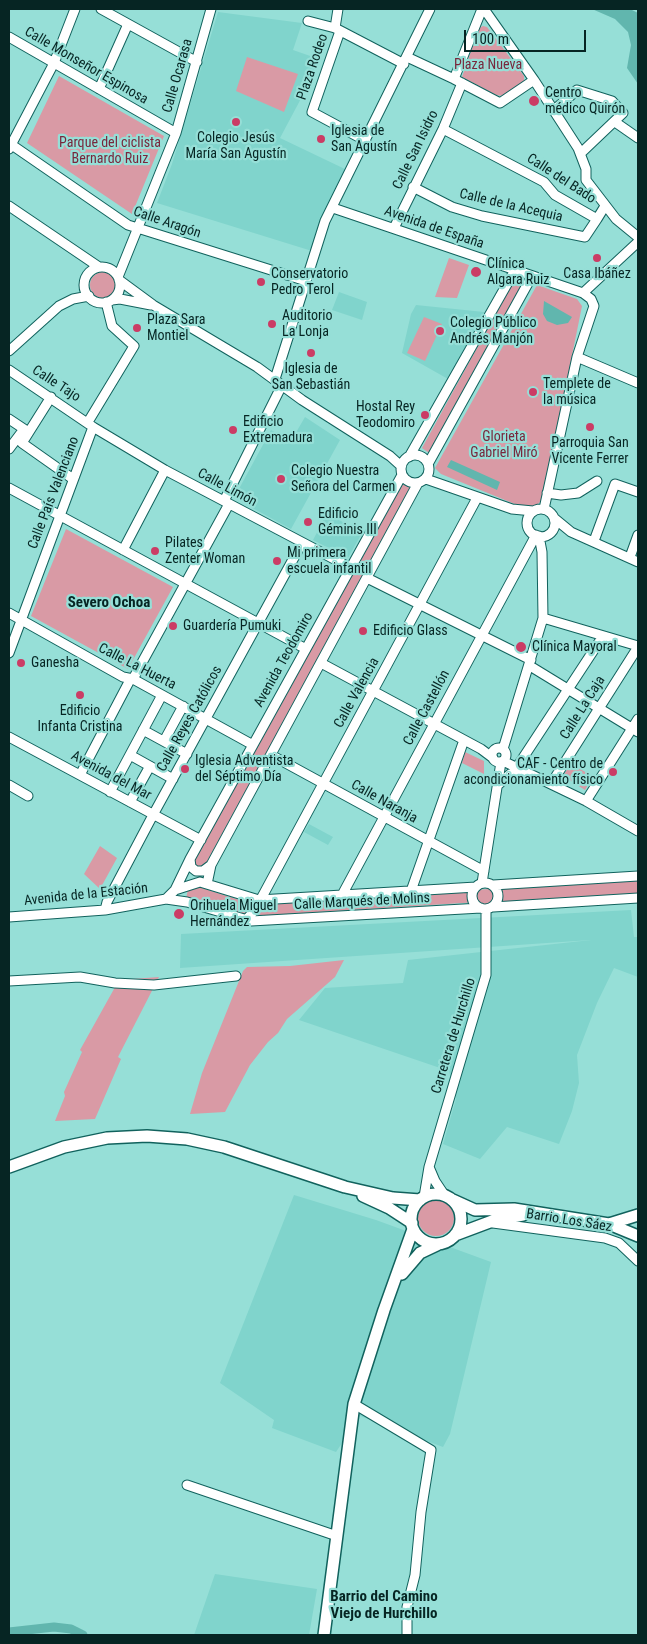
<!DOCTYPE html>
<html>
<head>
<meta charset="utf-8">
<style>
	body { margin:0 }
	#map { position:relative; width:647px; height:1644px; overflow:hidden; background:#96dfd7; font-family:"Roboto Condensed",sans-serif }
	canvas { display:block }
	.frame { position:absolute; inset:0; border:10px solid #062523; pointer-events:none }
	.scale { position:absolute; left:464px; top:30px; width:122px; height:22px; box-sizing:border-box; border:2px solid #062523; border-top:0; padding-left:6px; font-size:15px; line-height:18px; white-space:nowrap; color:#062523; -webkit-text-stroke:4px #96dfd7; paint-order:stroke }
</style>
</head>
<body>
<div id="map">
<canvas width="647" height="1644"></canvas>
<div class="frame"></div>
<div class="scale">100 m</div>
</div>
<script>
const ctx = document.querySelector('canvas').getContext('2d');
ctx.lineJoin = 'round';
function fillPath(path, color) {
  ctx.fillStyle = color;
  ctx.fill(path, 'evenodd');
}
function toPath(rows) {
  const path = new Path2D();
  for (const r of rows) {
    if (r.length === 3) {
      path.moveTo(r[0] + r[2], r[1]);
      path.arc(r[0], r[1], r[2], 0, 2 * Math.PI);
      continue;
    }
    path.moveTo(r[0], r[1]);
    for (let i = 2; i < r.length; i += 2) path.lineTo(r[i], r[i + 1]);
  }
  return path;
}
function strokePath(path, color, width, dash) {
  ctx.strokeStyle = color;
  ctx.lineWidth = width;
  ctx.lineCap = dash ? 'butt' : 'round';
  ctx.setLineDash(dash || []);
  ctx.stroke(path);
}
function drawText(font, color, halo, rows, align = 'center') {
  ctx.font = font + ' "Roboto Condensed",sans-serif';
  ctx.lineWidth = 4.5;
  ctx.setLineDash([]);
  ctx.textBaseline = 'middle';
  ctx.strokeStyle = halo;
  ctx.fillStyle = color;
  for (const [text, x, y, turn = 0] of rows) {
    ctx.save();
    ctx.translate(x, y);
    ctx.rotate((+turn || 0) * Math.PI / 180);
    ctx.textAlign = isNaN(turn) ? turn : align;
    if (halo) ctx.strokeText(text, 0, 0);
    ctx.fillText(text, 0, 0);
    ctx.restore();
  }
}
fillPath(toPath([
	[218,12,302,23,293,50,316,58,313,76,280,138,347,170,312,251,157,203,172,164],
	[339,292,367,302,362,320,332,310],
	[416,305,484,312,448,379,402,353,411,314],
	[305,417,340,440,291,529,234,498,271,430,291,441],
	[327,513,362,533,348,558,313,540],
	[309,824,333,837,328,845,304,832],
	[631,910,634,937,638,937,638,977,614,968,597,1003,577,1055,579,1083,572,1111,559,1144,507,1127,480,1159,443,1144,456,1099,449,1071,299,1020,325,988,403,983,408,960,591,940,180,968,181,934],
	[294,1195,376,1220,491,1262,450,1434,443,1447,360,1416,336,1452,272,1428,274,1420,220,1383],
	[215,1574,317,1589,309,1635,194,1635]
]), '#80d4cc');
fillPath(toPath([
	[483,26,487,27,524,76,524,81,503,96,496,95,462,77,479,28],
	[247,57,298,74,284,112,236,91],
	[59,76,164,136,132,214,27,143],
	[449,258,469,265,457,298,435,297],
	[103,285,13],
	[516,277,524,281,429,453,422,448],
	[537,285,577,299,582,306,543,499,535,507,527,509,441,474,435,468],
	[424,317,442,324,425,361,407,353],
	[405,484,411,487,411,490,205,865,201,868,197,867,194,859,402,485],
	[66,529,173,587,128,669,31,616],
	[465,752,484,761,484,774,462,763],
	[575,757,586,764,582,770,587,773,584,779,589,783,585,790,563,776],
	[100,846,117,858,100,889,84,874],
	[638,879,638,893,492,902,484,905,479,902,286,914,286,916,258,917,259,914,242,914,185,904,189,884,246,902,266,904],
	[344,960,335,977,287,1019,278,1033,268,1042,250,1065,225,1112,190,1114,202,1073,243,971,247,967,290,966],
	[159,977,118,1057,121,1059,95,1119,55,1121,65,1096,64,1092,82,1052,80,1050,119,980],
	[436,1218,18]
]), '#d99aa5');
fillPath(toPath([
	[592,9,630,9,638,13,638,84,627,68,631,45,628,32,615,19],
	[544,301,572,317,568,323,557,325,547,321,543,314],
	[451,460,500,482,497,490,447,467]
]), '#61b6ae');
strokePath(toPath([
	[9,1632,54,1627,71,1629,83,1635]
]), '#61b6ae', 9);
const minor = toPath([
	[101,9,197,62],
	[482,9,454,79,500,103,534,80],
	[484,9,534,80,578,148,586,169,586,180,616,219,638,237],
	[308,21,335,28,404,64],
	[335,28,338,9],
	[340,31,312,112,366,141],
	[9,37,176,133],
	[407,57,454,79],
	[99,89,128,24],
	[553,111,577,90,612,101,623,113,581,153],
	[615,122,638,138],
	[443,129,544,182,555,195,597,219,605,206],
	[9,143,128,225,306,281],
	[9,149,54,63,75,9],
	[413,187,452,207,482,216,585,237,597,219],
	[9,206,99,267],
	[333,208,583,293,591,299,594,306,577,357,544,509],
	[394,228,443,129,462,83],
	[102,285,18],
	[118,277,176,133,211,9],
	[119,280,153,305,257,367,302,400,390,456,401,466],
	[583,293,638,242],
	[112,300,120,299,151,305],
	[9,351,59,306,73,299,89,296],
	[577,357,638,383],
	[9,370,93,427,9,653],
	[275,379,325,221,430,9],
	[51,397,22,443,73,479],
	[9,419,27,431],
	[88,422,134,346,112,326,106,302],
	[93,427,165,470,351,568],
	[9,449,24,429],
	[415,469,14],
	[409,457,515,270],
	[428,464,532,276],
	[426,479,512,509,533,511],
	[9,488,306,649],
	[547,493,561,495,578,493,597,481],
	[224,501,280,389],
	[541,523,14],
	[554,518,571,532,638,562],
	[594,541,615,484,638,492],
	[123,550,165,470],
	[630,557,638,535],
	[367,578,531,660],
	[9,613,123,677,133,679,253,745],
	[543,618,638,646],
	[321,663,481,749,493,758],
	[530,666,638,732],
	[133,679,229,504],
	[143,730,187,754],
	[9,737,201,840],
	[164,741,183,706],
	[499,755,7],
	[503,749,543,618,542,552,539,536],
	[130,755,173,779],
	[271,755,484,871],
	[503,761,586,801,638,831],
	[519,764,603,636],
	[80,775,131,678],
	[551,784,638,647],
	[9,785,28,796],
	[498,785,510,774,527,774],
	[110,792,162,695],
	[586,801,638,719],
	[130,802,150,766],
	[190,859,191,867,196,871,203,871,211,865],
	[485,896,13],
	[482,883,501,762],
	[207,884,211,865,418,483],
	[493,885,638,876],
	[175,890,200,882,259,900,476,887],
	[411,891,464,740],
	[342,895,536,535],
	[166,899,175,890,190,859,402,475],
	[493,907,638,898],
	[105,910,107,902,153,815,302,543],
	[9,917,105,910,166,899,187,902,251,921,481,908],
	[245,921,255,910,477,498],
	[9,981,80,977,115,983,154,985,236,976],
	[429,1167,435,1181,445,1196],
	[424,1197,429,1167,486,975,486,910],
	[493,1223,605,1238,619,1243,638,1261],
	[354,1404,431,1450,421,1512,415,1575,407,1607,407,1635],
	[187,1485,337,1536]
]);
const major = toPath([
	[9,1167,64,1147,107,1138,147,1136,187,1139,224,1147,345,1187,393,1198,420,1200],
	[436,1219,25],
	[363,1196,389,1208,412,1223],
	[453,1200,475,1210,514,1209,609,1224,638,1236],
	[609,1224,638,1215],
	[455,1235,495,1220,523,1215],
	[402,1274,420,1253,439,1244],
	[324,1635,354,1404,384,1310,413,1229]
]);
strokePath(minor, '#11625d', 11);
strokePath(major, '#11625d', 14);
strokePath(minor, '#fff', 9);
strokePath(major, '#fff', 11);
for (const [x, y, r, color] of [
	[534,101,6,"#cb3c65"],
	[236,122,5,"#cb3c65"],
	[321,139,5,"#cb3c65"],
	[597,258,5,"#cb3c65"],
	[476,272,6,"#cb3c65"],
	[261,282,5,"#cb3c65"],
	[272,324,5,"#cb3c65"],
	[137,328,5,"#cb3c65"],
	[440,331,5,"#cb3c65"],
	[311,353,5,"#cb3c65"],
	[533,392,5,"#cb3c65"],
	[425,415,5,"#cb3c65"],
	[590,427,5,"#cb3c65"],
	[233,430,5,"#cb3c65"],
	[281,479,5,"#cb3c65"],
	[308,522,5,"#cb3c65"],
	[155,551,5,"#cb3c65"],
	[277,561,5,"#cb3c65"],
	[173,626,5,"#cb3c65"],
	[363,631,5,"#cb3c65"],
	[521,647,6,"#cb3c65"],
	[21,663,5,"#cb3c65"],
	[80,695,5,"#cb3c65"],
	[185,769,5,"#cb3c65"],
	[613,772,5,"#cb3c65"],
	[179,914,6,"#cb3c65"]
]) {
  const dot = new Path2D();
  dot.arc(x, y, r, 0, 2 * Math.PI);
  ctx.fillStyle = color;
  ctx.fill(dot);
  strokePath(dot, '#96dfd7', 2);
}
drawText('14px', '#78273c', '#96dfd7', [
	["Plaza Nueva",488,65],
	["Parque del ciclista",110,143],
	["Bernardo Ruiz",110,159],
	["Glorieta",504,437],
	["Gabriel Miró",504,453]
]);
drawText('14px', '#062523', '#96dfd7', [
	["Calle Monseñor Espinosa",86,66,30],
	["Plaza Rodeo",313,67,-71],
	["Calle Ocarasa",178,76,-74],
	["Calle San Isidro",416,150,-64],
	["Calle del Bado",561,179,33],
	["Calle de la Acequia",511,206,13],
	["Calle Aragón",167,223,19],
	["Avenida de España",434,228,19],
	["Calle Tajo",56,384,33],
	["Calle Limón",227,488,28],
	["Calle País Valenciano",54,493,-69],
	["Avenida Teodomiro",284,660,-61],
	["Calle La Huerta",137,667,27],
	["Calle Valencia",357,693,-61],
	["Calle Castellón",427,708,-62],
	["Calle La Caja",583,708,-58],
	["Calle Reyes Católicos",190,719,-61],
	["Avenida del Mar",111,776,28],
	["Calle Naranja",384,802,29],
	["Avenida de la Estación",86,895,-6],
	["Calle Marqués de Molins",362,902,-3],
	["Carretera de Hurchillo",454,1036,-73],
	["Barrio Los Sáez",569,1221,9]
]);
drawText('14px', '#062523', '#96dfd7', [
	["Centro",545,93],
	["médico Quirón",545,109],
	["Iglesia de",331,131],
	["San Agustín",331,147],
	["Colegio Jesús",236,138,"center"],
	["María San Agustín",236,154,"center"],
	["Clínica",487,264],
	["Algara Ruiz",487,280],
	["Conservatorio",271,274],
	["Pedro Terol",271,290],
	["Casa Ibáñez",597,274,"center"],
	["Auditorio",282,316],
	["La Lonja",282,332],
	["Plaza Sara",147,320],
	["Montiel",147,336],
	["Colegio Público",450,323],
	["Andrés Manjón",450,339],
	["Iglesia de",311,369,"center"],
	["San Sebastián",311,385,"center"],
	["Templete de",543,384],
	["la música",543,400],
	["Hostal Rey",415,407,"right"],
	["Teodomiro",415,423,"right"],
	["Edificio",243,422],
	["Extremadura",243,438],
	["Parroquia San",590,443,"center"],
	["Vicente Ferrer",590,459,"center"],
	["Colegio Nuestra",291,471],
	["Señora del Carmen",291,487],
	["Edificio",318,514],
	["Géminis III",318,530],
	["Pilates",165,543],
	["Zenter Woman",165,559],
	["Mi primera",287,553],
	["escuela infantil",287,569],
	["Guardería Pumuki",183,626],
	["Edificio Glass",373,631],
	["Clínica Mayoral",532,647],
	["Ganesha",31,663],
	["Edificio",80,711,"center"],
	["Infanta Cristina",80,727,"center"],
	["Iglesia Adventista",195,761],
	["del Séptimo Día",195,777],
	["CAF - Centro de",603,764,"right"],
	["acondicionamiento físico",603,780,"right"],
	["Orihuela Miguel",190,906],
	["Hernández",190,922]
], 'left');
drawText('bold 15px', '#062523', '#96dfd7', [
	["Severo Ochoa",109,603],
	["Barrio del Camino",384,1597],
	["Viejo de Hurchillo",384,1614]
]);
</script>
</body>
</html>
